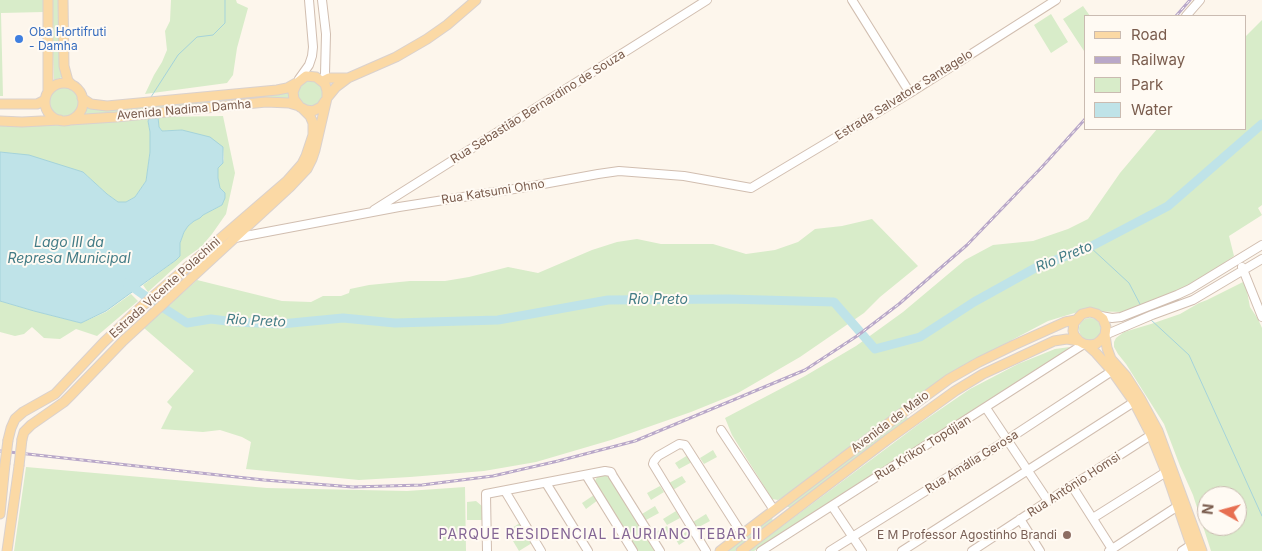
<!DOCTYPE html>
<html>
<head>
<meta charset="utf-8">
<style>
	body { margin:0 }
	#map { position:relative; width:1262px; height:551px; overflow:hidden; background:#fdf6ec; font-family:Inter,sans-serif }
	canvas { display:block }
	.legend { position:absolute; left:1084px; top:15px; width:162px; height:115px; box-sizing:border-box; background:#fffaf3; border:1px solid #cabbb1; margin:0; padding:6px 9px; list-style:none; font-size:15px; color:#7a5c4d }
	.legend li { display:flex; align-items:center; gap:10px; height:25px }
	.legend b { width:25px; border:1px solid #cabbb1 }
	.north { position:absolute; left:1197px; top:486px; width:50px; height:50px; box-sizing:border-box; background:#fffaf3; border:1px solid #cabbb1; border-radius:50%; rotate:277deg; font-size:14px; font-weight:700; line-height:20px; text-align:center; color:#7a5c4d }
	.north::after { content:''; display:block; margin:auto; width:18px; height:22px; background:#e76f51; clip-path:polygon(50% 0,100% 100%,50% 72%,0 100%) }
</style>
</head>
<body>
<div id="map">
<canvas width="1262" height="551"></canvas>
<ul class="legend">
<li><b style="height:6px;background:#fbd9a5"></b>Road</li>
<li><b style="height:6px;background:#b9a8c9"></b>Railway</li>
<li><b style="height:14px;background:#d8ecc9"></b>Park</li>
<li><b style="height:14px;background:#bfe3e8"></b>Water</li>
</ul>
<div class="north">N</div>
</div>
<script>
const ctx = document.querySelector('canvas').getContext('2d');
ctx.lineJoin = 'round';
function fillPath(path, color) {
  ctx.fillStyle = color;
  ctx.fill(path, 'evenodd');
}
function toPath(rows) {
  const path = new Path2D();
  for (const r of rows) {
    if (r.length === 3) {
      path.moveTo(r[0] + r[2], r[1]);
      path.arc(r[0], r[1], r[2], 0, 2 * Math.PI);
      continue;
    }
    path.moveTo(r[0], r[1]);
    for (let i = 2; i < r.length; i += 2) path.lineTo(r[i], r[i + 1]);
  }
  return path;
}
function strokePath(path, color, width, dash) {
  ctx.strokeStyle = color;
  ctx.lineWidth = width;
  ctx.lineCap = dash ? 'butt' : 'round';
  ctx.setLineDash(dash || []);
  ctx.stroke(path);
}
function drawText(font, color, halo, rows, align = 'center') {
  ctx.font = font + ' Inter,sans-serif';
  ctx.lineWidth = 4;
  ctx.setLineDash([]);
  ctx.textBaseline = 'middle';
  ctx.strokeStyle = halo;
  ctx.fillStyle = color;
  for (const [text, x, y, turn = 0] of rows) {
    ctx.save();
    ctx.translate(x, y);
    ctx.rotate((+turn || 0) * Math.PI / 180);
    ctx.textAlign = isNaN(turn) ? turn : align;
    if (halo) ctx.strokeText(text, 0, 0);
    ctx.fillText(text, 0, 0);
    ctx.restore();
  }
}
fillPath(toPath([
	[0,0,43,0,44,12,1,13,3,96,0,96],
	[51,0,59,0,63,77,54,80],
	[171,0,236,0,237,3,248,8,237,48,233,75,227,83,145,94,154,75,162,62,167,50,165,31,170,21],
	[1083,6,1090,16,1086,16,1086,54,1063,19],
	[1051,14,1068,42,1051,53,1034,25],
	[1262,20,1262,205,1258,208,1262,215,1229,236,1234,256,1211,272,1170,295,1124,312,1081,311,1048,321,955,370,826,464,785,496,778,500,772,499,732,435,725,418,805,376,856,346,903,312,965,260,993,245,1033,241,1068,229,1088,219,1120,173,1157,129,1246,129,1246,36],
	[310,93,13],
	[65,102,15],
	[291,89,292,100,82,116,85,112,87,103,96,109,102,110],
	[223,116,235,173,226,214,212,234,201,247,184,259,148,292,143,285,176,260,180,256,180,243,184,232,188,226,194,221,200,218,203,215,222,205,218,178,218,168,223,163,224,159,223,147,182,130,162,131,159,127,158,117],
	[150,117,148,121,150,132,150,152,146,181,135,197,126,202,118,202,107,194,83,172,14,154,0,152,0,124,53,125],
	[872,219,918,266,880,297,864,313,800,357,738,393,691,412,611,440,536,462,484,471,410,477,359,480,246,469,251,442,242,437,220,430,203,432,161,429,172,407,167,402,194,371,144,328,197,280,282,301,311,302,323,296,341,296,349,293,350,289,369,285,410,281,445,281,469,277,508,267,538,273,592,250,617,242,637,239,661,244,713,244,746,254,775,250,798,242,815,229,842,226],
	[1245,281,1250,307,1258,319,1262,328,1262,551,1211,551,1193,495,1180,466,1164,424,1126,364,1118,354,1114,347,1114,342,1116,338,1124,332,1151,324,1180,314,1199,303,1207,300],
	[1207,496,1237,496,1237,526,1207,526],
	[131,294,138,301,97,336,76,329,60,339,44,338,32,327,24,334,15,336,0,332,0,301,34,311,81,323,106,312],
	[1090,329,11],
	[1070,347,1050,362,850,491,754,551,749,551,919,424,970,389,1018,364,1055,349],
	[904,415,909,419,791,509,787,506,787,504],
	[713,450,717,457,704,464,700,458],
	[688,455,692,462,679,469,675,463],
	[26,467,267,488,407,491,465,487,466,551,14,551],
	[603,474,611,476,656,551,635,551,594,483,598,475],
	[682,476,686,482,673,490,669,483],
	[660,486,664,492,651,500,647,493],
	[594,495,598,500,586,509,582,503],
	[476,501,482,506,482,520,467,520,467,502],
	[655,506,659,513,646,520,642,514],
	[676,511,680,518,667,525,663,519],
	[706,514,710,521,697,528,693,522],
	[769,517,772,517,773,522,735,551,725,551],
	[520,523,532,543,519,551,507,531],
	[667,526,670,532,657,540,654,533],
	[688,531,691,537,679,545,675,538]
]), '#d8ecc9');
const water = toPath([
	[150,117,158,117,159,127,162,131,182,130,210,137,223,147,223,163,218,168,218,178,220,188,225,193,225,198,222,205,203,215,200,218,194,221,188,226,184,232,180,243,180,256,176,260,106,311,81,323,34,311,0,301,0,152,29,155,83,172,107,194,118,202,126,202,135,197,146,181,150,152,150,132,148,121,150,117]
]);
fillPath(water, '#bfe3e8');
strokePath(water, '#a5d3da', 1);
strokePath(toPath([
	[151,97,178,55,197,37,213,35,225,23,225,0],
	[1090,247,1129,283,1141,306],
	[1150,319,1189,355,1262,516]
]), '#a5d3da', 1);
strokePath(toPath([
	[127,283,148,298,187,323,211,319,235,322,281,324,343,318,395,323,498,320,608,300,728,299,834,302,875,349,920,337,974,302,1037,267,1090,247,1168,206,1262,124]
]), '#bfe3e8', 9);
const minor = toPath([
	[322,0,326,34,325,74,323,81],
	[852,0,910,93],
	[1186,16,1200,0],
	[299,79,309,65,312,56,313,47,309,0],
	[374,210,707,0],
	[235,238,399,207,527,187,598,174,619,171,684,176,751,188,910,93,1056,0],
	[1242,267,1262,317],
	[1101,316,1112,318,1121,317,1177,295,1190,289,1262,245],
	[1105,335,1152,315,1193,300,1262,259],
	[986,408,1048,501],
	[721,430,774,510],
	[586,475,633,551],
	[546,483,588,551],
	[1072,486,1112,549],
	[505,491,541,551],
	[832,506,862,551],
	[1093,518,1166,472],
	[1020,519,1040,551],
	[487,551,486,494,605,471,611,472,613,476,660,551],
	[706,551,653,464,654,461,658,456,679,444,685,445,687,448,742,534],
	[761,551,1084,344],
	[830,551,1007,440,1112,371],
	[902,551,1134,402],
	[972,551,1048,501,1151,435],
	[1109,551,1181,504],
	[1182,551,1191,545]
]);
const major = toPath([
	[63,0,64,66,68,81,72,85],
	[323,81,329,78,348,78],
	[64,102,19],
	[48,91,48,0],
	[82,98,91,104,107,106,277,90,287,88,296,83],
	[327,98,336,87,348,78,396,57,427,39,447,25,476,0],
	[0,104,37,104,45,100],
	[70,120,116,117,266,102,289,103,299,106],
	[0,121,22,122,60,120],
	[1105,335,1101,340,1096,344,1090,345,1084,344,1079,341,1074,335,1073,331,1074,323,1079,317,1082,314,1090,312,1097,314,1103,319,1106,327,1105,335,1107,348,1111,359,1126,376,1140,398,1158,431,1202,551],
	[1087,345,1096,353,1112,371,1134,402,1151,435,1166,472,1193,551],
	[22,439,24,432,31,425,64,402,71,395,123,341,290,187,307,169,312,159,315,150,327,98,327,91,325,84,316,77,306,76,297,83,293,92,294,99,300,107,306,110,313,111,321,107,325,101],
	[8,440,11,428,15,419,23,412,55,394,104,342,141,307,287,181,302,164,306,156,313,135,313,123,310,116,303,109],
	[0,514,5,464],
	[7,551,19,466],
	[720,551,901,414,949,379,979,362,1014,345,1065,322,1076,320],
	[741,551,887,440,955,391,983,374,1054,341,1067,339,1079,341]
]);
strokePath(minor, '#d1beb0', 10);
strokePath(major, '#dad1cd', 11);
strokePath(minor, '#fff', 8);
strokePath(major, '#fbd9a5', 9);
const rail = toPath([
	[1176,16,1190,0],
	[0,451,264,480,353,487,422,485,493,476,558,461,635,441,805,370,857,336,899,304,967,245,1042,167,1086,118]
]);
strokePath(rail, '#b9a8c9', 3);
strokePath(rail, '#fffaf3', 1, [4]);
const majorBridge = toPath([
	[5,464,8,440],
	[19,466,22,439]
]);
strokePath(majorBridge, '#dad1cd', 11, []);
strokePath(majorBridge, '#fbd9a5', 9);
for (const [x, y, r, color] of [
	[19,39,5,"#3f7fe0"],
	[1067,535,5,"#8d6e63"]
]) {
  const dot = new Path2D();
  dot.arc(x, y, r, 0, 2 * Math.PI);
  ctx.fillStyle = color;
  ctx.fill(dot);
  strokePath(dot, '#fffaf3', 2);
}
drawText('12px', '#366cbe', '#fffaf3', [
	["Oba Hortifruti",29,32],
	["- Damha",29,46]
], 'left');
drawText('12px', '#7a5c4d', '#fffaf3', [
	["Estrada Salvatore Santagelo",904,95,-32],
	["Rua Sebastião Bernardino de Souza",538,107,-32],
	["Avenida Nadima Damha",184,110,-5],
	["Rua Katsumi Ohno",493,192,-9],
	["Estrada Vicente Polachini",165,288,-42],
	["Avenida de Maio",890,422,-37],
	["Rua Krikor Topdjian",923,448,-32],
	["Rua Amália Gerosa",972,462,-32],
	["Rua Antônio Homsi",1074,485,-33]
]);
drawText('12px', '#785e54', '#fffaf3', [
	["E M Professor Agostinho Brandi",1057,535]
], 'right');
drawText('italic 14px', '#437c86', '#fffaf3', [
	["Lago III da",69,243],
	["Represa Municipal",69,259],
	["Rio Preto",1064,257,-22],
	["Rio Preto",658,300],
	["Rio Preto",256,321,3]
]);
ctx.letterSpacing = '1px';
drawText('14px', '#846695', '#fffaf3', [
	["PARQUE RESIDENCIAL LAURIANO TEBAR II",600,535]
]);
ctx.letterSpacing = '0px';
</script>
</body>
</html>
